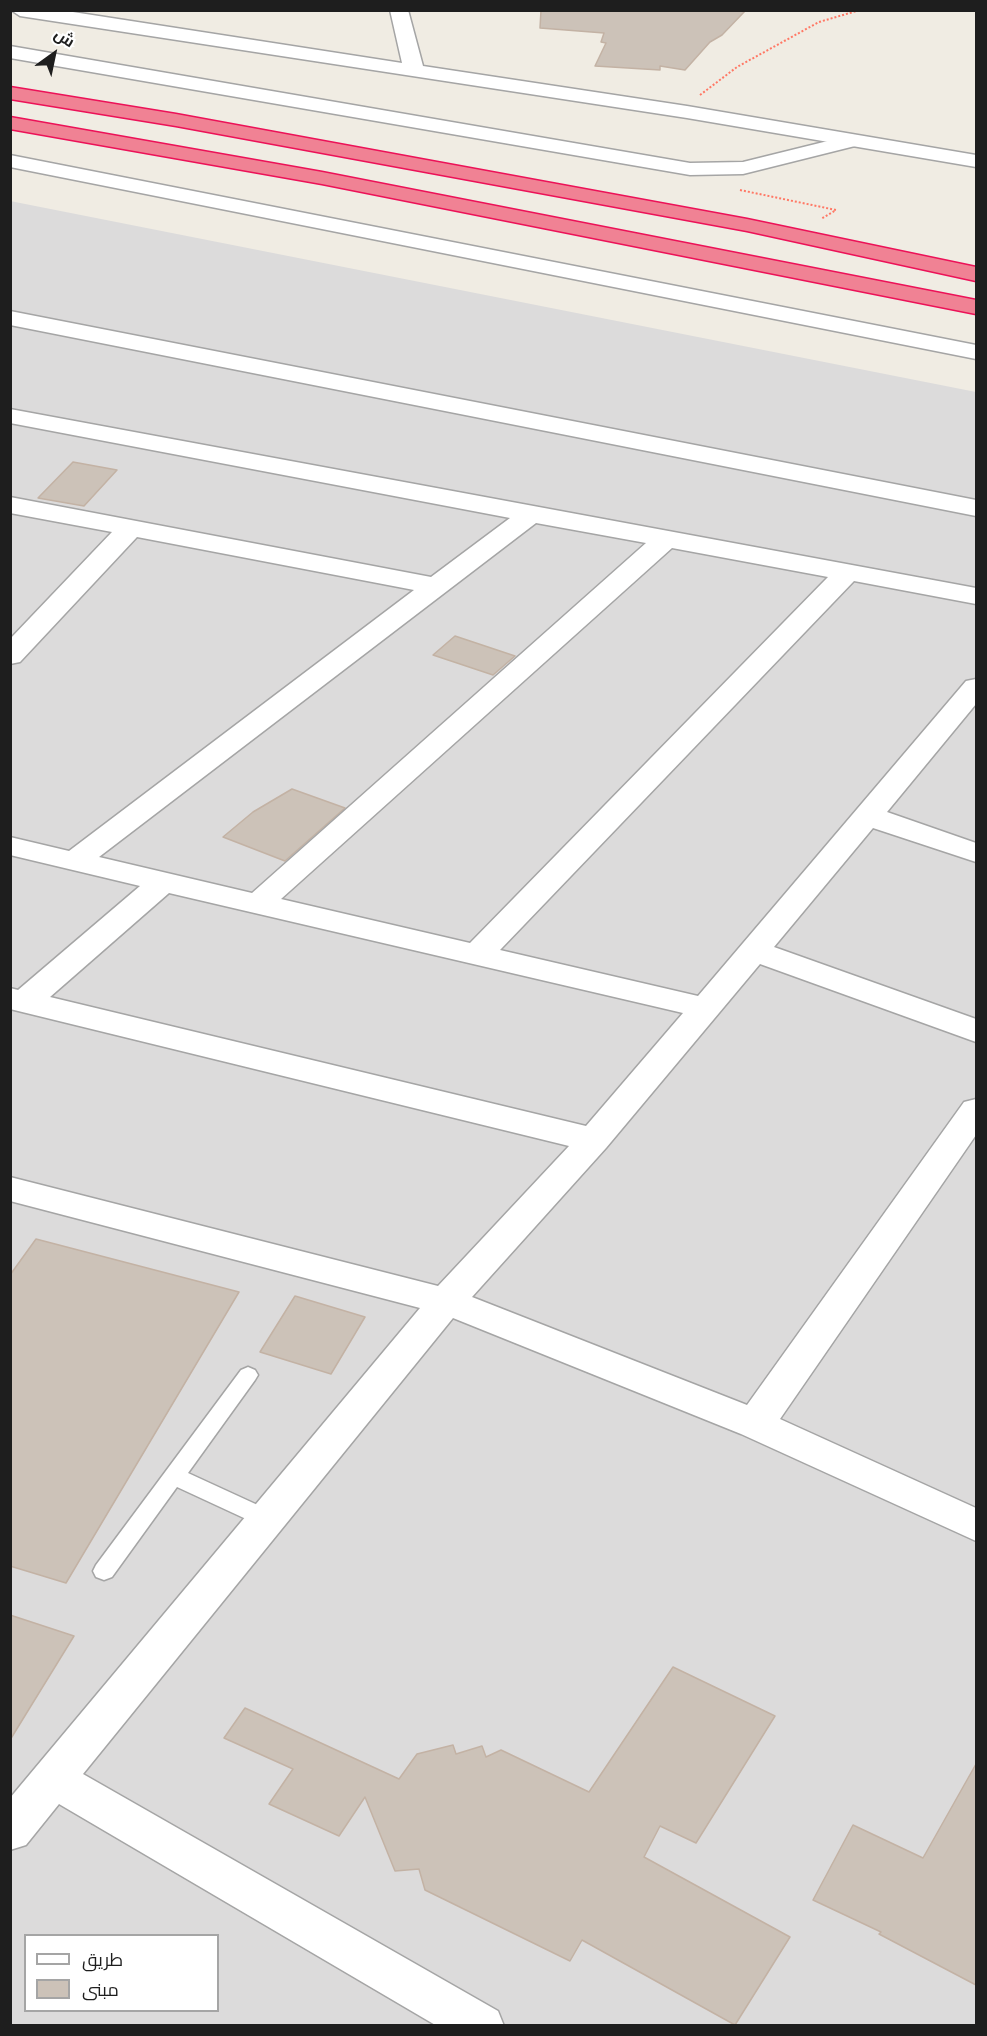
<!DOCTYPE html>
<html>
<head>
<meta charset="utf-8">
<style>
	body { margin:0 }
	#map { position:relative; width:987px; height:2036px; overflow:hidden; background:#f0ece3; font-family:Overpass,Cairo,sans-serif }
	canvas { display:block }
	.frame { position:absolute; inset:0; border:12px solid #1e1e1e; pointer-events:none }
	.legend { position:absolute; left:24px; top:1934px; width:195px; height:78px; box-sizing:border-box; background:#fff; border:2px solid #a5a5a5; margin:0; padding:8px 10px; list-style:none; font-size:18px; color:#1e1e1e }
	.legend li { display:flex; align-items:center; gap:12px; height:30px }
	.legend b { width:30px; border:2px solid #a5a5a5 }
	.north { position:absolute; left:24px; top:24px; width:60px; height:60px; -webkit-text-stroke:4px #fff; paint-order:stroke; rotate:33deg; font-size:16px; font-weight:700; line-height:24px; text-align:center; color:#1e1e1e }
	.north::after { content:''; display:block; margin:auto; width:21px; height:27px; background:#1e1e1e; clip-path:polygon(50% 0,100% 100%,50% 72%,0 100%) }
</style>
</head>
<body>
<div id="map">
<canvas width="987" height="2036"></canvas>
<div class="frame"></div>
<ul class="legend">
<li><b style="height:8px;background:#fff"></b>طريق</li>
<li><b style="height:16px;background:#ccc2b8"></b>مبنى</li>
</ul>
<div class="north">ش</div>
</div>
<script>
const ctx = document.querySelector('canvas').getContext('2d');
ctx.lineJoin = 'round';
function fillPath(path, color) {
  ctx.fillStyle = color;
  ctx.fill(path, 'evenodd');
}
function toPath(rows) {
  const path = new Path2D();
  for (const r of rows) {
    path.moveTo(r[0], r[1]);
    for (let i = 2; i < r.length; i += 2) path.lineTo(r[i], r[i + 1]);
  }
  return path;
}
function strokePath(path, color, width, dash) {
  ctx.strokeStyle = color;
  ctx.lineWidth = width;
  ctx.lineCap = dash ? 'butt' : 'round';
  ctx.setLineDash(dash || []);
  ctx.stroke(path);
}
fillPath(toPath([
	[10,201,976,392,976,2025,11,2025],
	[26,1936,218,1936,218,2010,26,2010]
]), '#dcdbdb');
const building = toPath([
	[541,10,746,10,722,35,710,42,685,70,660,66,660,70,595,66,606,43,601,42,604,33,540,28,541,10],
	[73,462,117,470,84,506,38,498,73,462],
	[455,636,515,656,493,675,433,655,455,636],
	[292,789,345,808,285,861,223,837,253,812,292,789],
	[36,1239,239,1292,66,1583,10,1566,10,1275,36,1239],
	[295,1296,365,1317,331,1374,260,1352,295,1296],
	[10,1615,74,1636,10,1740,10,1615],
	[673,1667,775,1716,696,1843,660,1826,644,1857,790,1937,735,2025,582,1940,570,1961,425,1890,419,1869,395,1871,365,1797,339,1836,269,1804,293,1769,224,1738,245,1708,399,1779,417,1754,453,1745,456,1754,482,1746,486,1757,501,1750,589,1792,673,1667],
	[976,1764,976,1985,879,1934,881,1932,813,1900,853,1825,923,1858,976,1764]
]);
fillPath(building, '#ccc2b8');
strokePath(building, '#c3b2a4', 1.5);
const service = toPath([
	[248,1367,255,1370,258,1375,255,1380,188,1473,275,1513,278,1519,275,1525,267,1528,259,1525,177,1487,112,1577,104,1580,96,1577,93,1571,96,1565,241,1370,248,1367]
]);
const minor = toPath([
	[11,10,60,10,402,63,390,10,408,10,423,66,687,106,976,155,976,167,687,118,20,16,11,10],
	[10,311,976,500,976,516,10,325,10,311],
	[10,409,976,588,976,604,854,581,500,950,698,996,966,681,976,679,976,704,887,812,976,843,976,862,873,828,774,947,976,1019,976,1042,760,964,606,1148,472,1297,747,1405,964,1102,976,1099,976,1135,780,1419,976,1508,976,1541,741,1434,453,1318,83,1774,498,2011,504,2026,437,2026,59,1804,26,1845,10,1850,10,1798,420,1308,10,1201,10,1177,438,1286,569,1146,10,1009,10,988,18,990,140,886,10,855,10,837,69,851,414,590,137,537,20,662,10,664,10,639,112,532,10,513,10,497,431,577,510,518,10,423,10,409],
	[536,523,646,543,252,893,99,857,536,523],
	[672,548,828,577,470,943,281,899,672,548],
	[169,893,683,1013,586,1126,50,997,169,893]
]);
const tertiary = toPath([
	[10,46,690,163,743,162,852,135,859,137,862,141,859,145,743,174,690,175,10,58,10,46],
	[10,155,976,345,976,359,10,167,10,155]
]);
const motorway = toPath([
	[10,87,176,114,747,219,976,267,976,281,747,231,176,126,10,99,10,87],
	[10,117,322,172,976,300,976,314,322,184,10,129,10,117]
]);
strokePath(service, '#a5a5a5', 3);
strokePath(minor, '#a5a5a5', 3);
strokePath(tertiary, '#a5a5a5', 3);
strokePath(motorway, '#ec1258', 3);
strokePath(toPath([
	[700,95,737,67,819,22,860,10],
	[740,190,836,210,821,219]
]), '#ff7865', 2, [2, 2]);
fillPath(service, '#fff');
fillPath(minor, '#fff');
fillPath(tertiary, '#fff');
fillPath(motorway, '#f08294');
</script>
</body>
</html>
